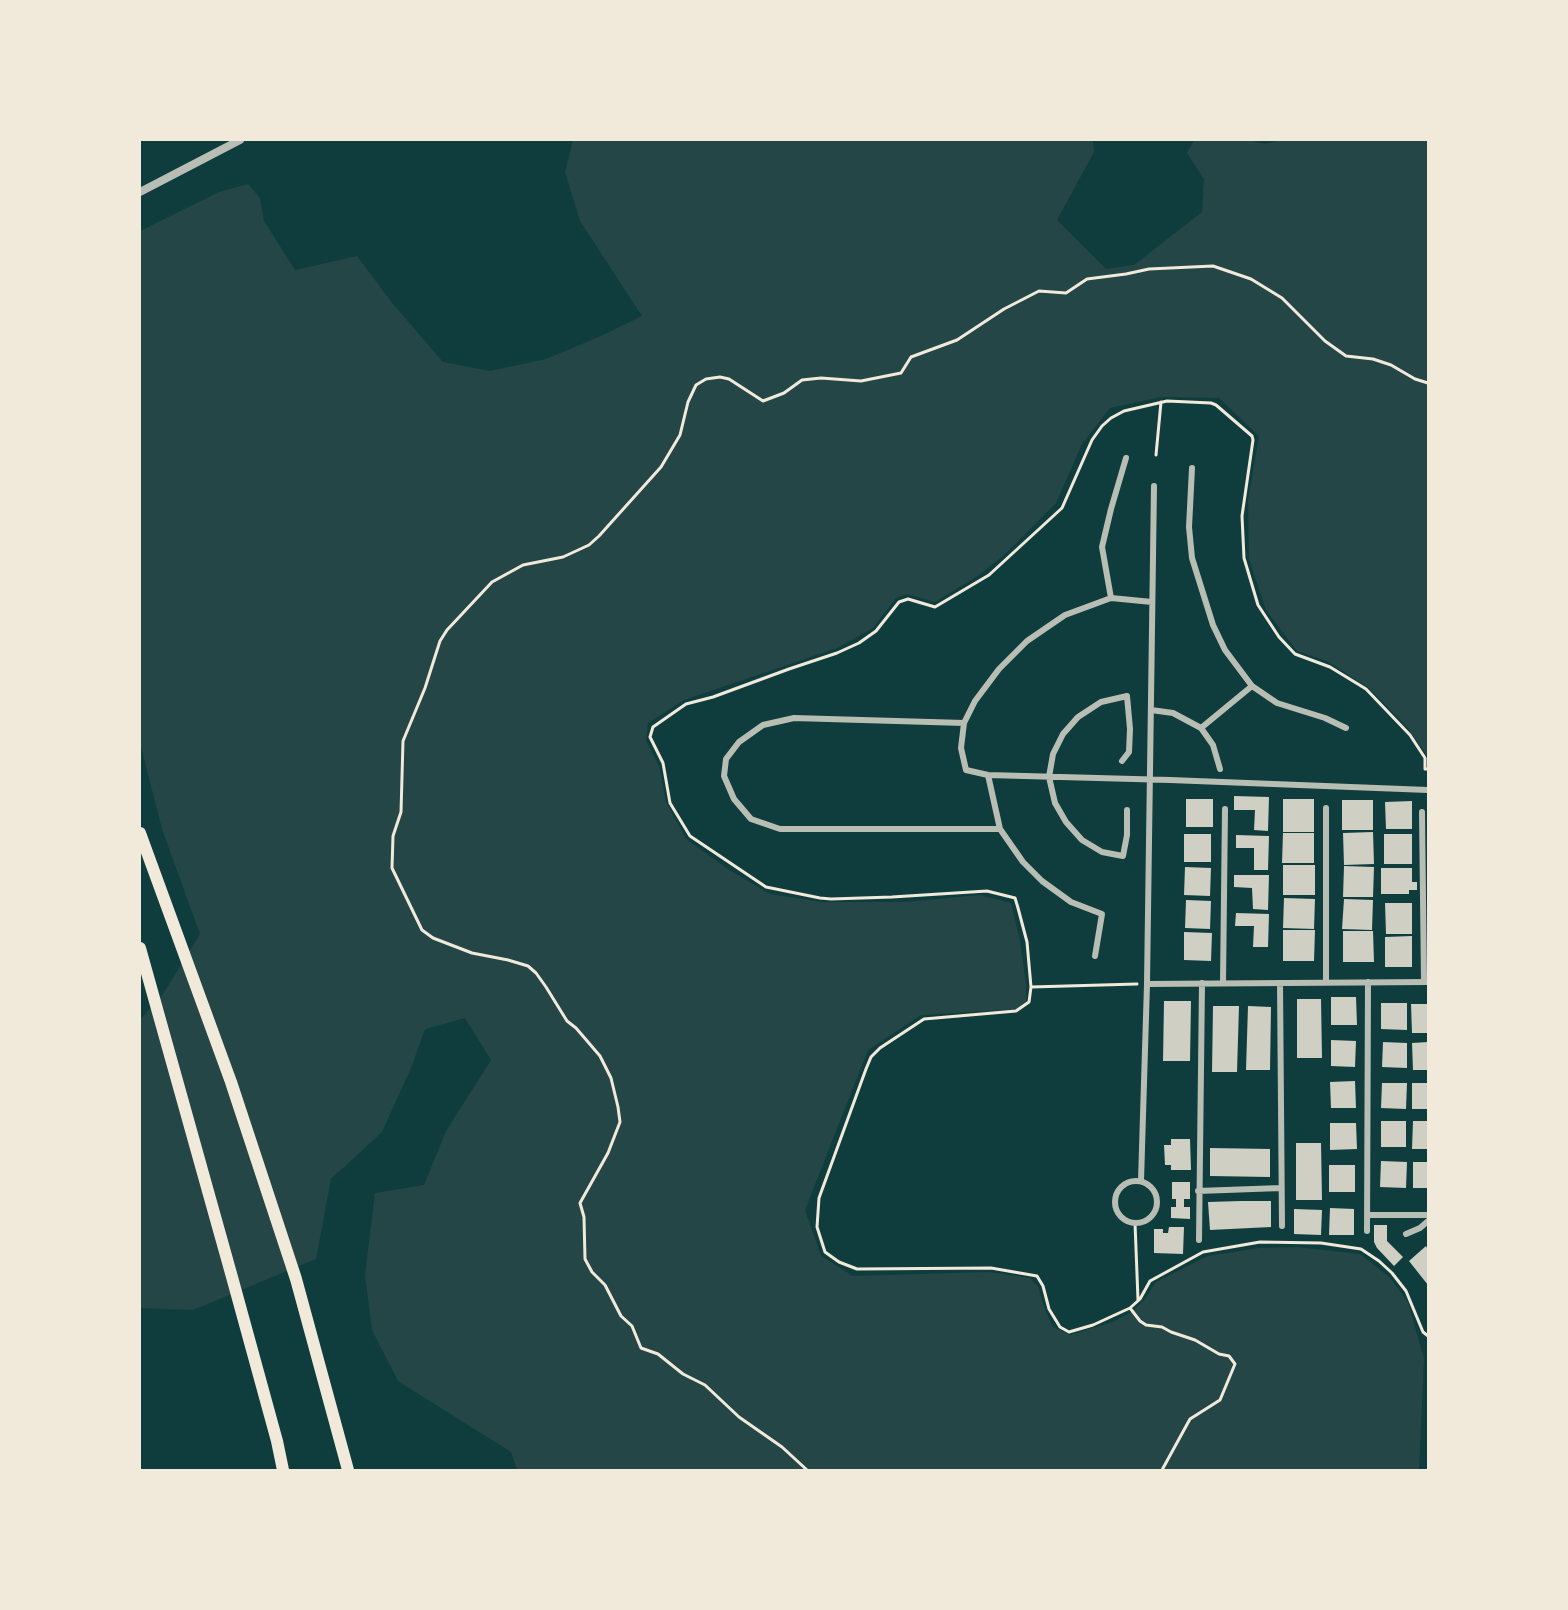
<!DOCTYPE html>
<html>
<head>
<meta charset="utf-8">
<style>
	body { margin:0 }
	#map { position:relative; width:1568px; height:1610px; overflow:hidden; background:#0f3d3e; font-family:Mulish,sans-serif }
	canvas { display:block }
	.frame { position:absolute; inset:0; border:141px solid #f1e9da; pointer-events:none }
</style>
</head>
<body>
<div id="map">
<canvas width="1568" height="1610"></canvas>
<div class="frame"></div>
</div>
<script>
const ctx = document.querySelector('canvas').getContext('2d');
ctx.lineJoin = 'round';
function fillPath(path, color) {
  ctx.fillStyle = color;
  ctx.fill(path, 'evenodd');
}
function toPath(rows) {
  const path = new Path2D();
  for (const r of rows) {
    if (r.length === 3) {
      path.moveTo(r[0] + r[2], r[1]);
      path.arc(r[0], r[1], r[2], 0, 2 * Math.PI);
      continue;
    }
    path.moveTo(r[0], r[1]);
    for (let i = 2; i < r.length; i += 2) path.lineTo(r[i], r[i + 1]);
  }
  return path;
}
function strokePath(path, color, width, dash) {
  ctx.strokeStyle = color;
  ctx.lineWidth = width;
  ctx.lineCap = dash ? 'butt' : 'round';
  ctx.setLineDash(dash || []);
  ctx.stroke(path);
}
fillPath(toPath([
	[573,140,1093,140,1094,152,1057,220,1106,269,1134,265,1202,212,1204,179,1187,153,1194,140,1248,140,1265,144,1281,140,1428,140,1428,773,1428,757,1407,727,1369,688,1327,661,1297,651,1266,610,1249,559,1248,500,1259,436,1219,398,1161,397,1110,408,1082,444,1056,503,1004,555,979,575,935,602,907,594,896,598,873,628,837,648,684,700,648,723,646,741,659,766,666,802,686,839,729,870,770,894,822,902,905,902,980,895,1011,903,1020,941,1026,984,1026,1002,1018,1009,921,1015,868,1050,805,1210,821,1256,853,1276,989,1272,1030,1278,1038,1287,1046,1312,1053,1327,1070,1335,1113,1322,1132,1312,1145,1299,1156,1282,1208,1256,1259,1248,1297,1247,1360,1254,1389,1277,1408,1302,1424,1359,1419,1470,517,1470,511,1452,398,1381,372,1330,365,1275,375,1193,424,1185,446,1131,491,1060,465,1018,425,1029,411,1068,382,1132,331,1179,316,1259,193,1310,140,1308,140,1020,163,994,200,934,162,829,140,743,140,231,219,192,248,184,260,198,264,221,295,270,357,256,393,304,443,362,490,371,546,359,601,336,642,316,580,221,565,172]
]), '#244646');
fillPath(toPath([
	[1234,796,1269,797,1268,831,1254,830,1255,810,1234,810],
	[1186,799,1213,799,1213,827,1186,827],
	[1283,799,1314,799,1314,832,1283,832],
	[1342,800,1373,800,1373,830,1342,830],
	[1412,801,1412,829,1386,829,1385,802],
	[1373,832,1374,864,1344,865,1343,833],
	[1283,833,1314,833,1314,863,1282,863],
	[1184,834,1211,834,1211,862,1184,862],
	[1384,834,1412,834,1412,864,1384,864],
	[1236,835,1269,836,1268,870,1254,870,1254,848,1236,848],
	[1283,865,1315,865,1315,895,1283,895],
	[1344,866,1374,867,1373,897,1343,897],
	[1185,867,1211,868,1210,896,1184,895],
	[1381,868,1412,868,1412,882,1417,882,1417,890,1409,890,1409,894,1381,894],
	[1234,875,1269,875,1268,910,1253,909,1252,888,1234,887],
	[1284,898,1315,899,1314,929,1283,928],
	[1344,899,1373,900,1372,930,1342,929],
	[1186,900,1211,901,1210,929,1185,928],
	[1385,903,1412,903,1412,934,1386,934],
	[1236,913,1269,914,1268,947,1253,947,1254,926,1235,926],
	[1283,930,1315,930,1314,961,1283,961],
	[1343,931,1373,931,1374,962,1343,962],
	[1184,932,1212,933,1211,961,1184,960],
	[1412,936,1412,967,1385,967,1385,937],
	[1331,997,1356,997,1357,1025,1331,1025],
	[1297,999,1321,999,1322,1058,1297,1058],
	[1164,1001,1191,1001,1190,1061,1163,1061],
	[1381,1003,1407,1003,1407,1030,1381,1029],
	[1411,1004,1428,1004,1428,1033,1412,1033],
	[1213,1006,1239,1006,1237,1072,1212,1072],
	[1248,1006,1271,1007,1270,1070,1246,1070],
	[1331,1040,1356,1041,1355,1067,1331,1066],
	[1383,1042,1407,1043,1407,1068,1382,1067],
	[1428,1042,1428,1070,1413,1070,1412,1043],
	[1355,1081,1356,1108,1331,1108,1330,1082],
	[1382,1083,1407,1083,1406,1109,1381,1108],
	[1412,1083,1428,1083,1428,1109,1412,1109],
	[1381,1121,1406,1121,1406,1147,1381,1147],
	[1413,1121,1428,1121,1428,1149,1412,1149],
	[1330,1123,1356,1123,1357,1149,1330,1150],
	[1171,1139,1190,1139,1191,1170,1171,1170,1171,1165,1165,1165,1164,1145,1171,1145],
	[1296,1143,1321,1143,1322,1200,1296,1200],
	[1210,1148,1270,1149,1270,1177,1210,1176],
	[1381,1161,1407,1162,1406,1188,1380,1187],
	[1413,1162,1428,1162,1428,1188,1413,1188],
	[1329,1165,1355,1165,1355,1192,1329,1192],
	[1172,1182,1190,1182,1190,1199,1184,1199,1184,1207,1190,1207,1190,1219,1171,1218,1171,1207,1176,1207,1176,1199,1172,1199],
	[1241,1201,1271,1201,1271,1227,1210,1230,1208,1202],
	[1330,1208,1354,1209,1354,1235,1329,1235],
	[1294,1209,1322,1210,1321,1235,1294,1234],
	[1374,1225,1387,1225,1387,1241,1403,1257,1394,1266,1377,1248,1374,1242],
	[1169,1227,1184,1227,1183,1254,1154,1253,1154,1229,1163,1229,1163,1233,1168,1233],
	[1426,1246,1428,1250,1428,1285,1409,1261]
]), '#cfcfc3');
strokePath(toPath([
	[1156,455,1161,402],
	[1428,769,1425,769,1425,758,1410,735,1366,689,1330,667,1295,654,1279,637,1258,605,1244,558,1242,516,1253,440,1252,436,1216,405,1211,403,1167,401,1124,411,1111,418,1102,426,1092,440,1062,508,989,575,935,607,908,599,899,602,876,631,859,643,837,653,789,669,713,697,686,704,653,727,650,737,663,763,670,803,690,836,766,887,820,898,831,899,892,897,987,891,1015,898,1018,908,1027,942,1031,987,1029,1002,1016,1011,924,1019,880,1048,871,1057,866,1069,819,1198,817,1227,825,1252,839,1262,857,1269,991,1268,1037,1276,1043,1286,1049,1309,1060,1327,1069,1332,1093,1325,1130,1308,1140,1299,1150,1281,1203,1252,1260,1242,1321,1243,1361,1249,1379,1261,1392,1273,1406,1291,1423,1332,1428,1336],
	[1031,987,1137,984],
	[1135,1223,1138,1300],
	[1130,1308,1140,1321,1146,1325,1162,1327,1171,1332,1195,1340,1219,1354,1229,1356,1235,1364,1220,1400,1190,1419,1162,1470],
	[807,1470,782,1447,739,1417,705,1385,683,1374,658,1354,641,1348,632,1326,621,1316,605,1285,592,1272,585,1259,584,1217,580,1203,608,1153,620,1122,618,1107,611,1078,600,1056,576,1028,567,1021,546,987,536,973,528,966,508,960,472,953,433,938,422,930,392,868,393,836,401,812,403,741,425,688,440,641,447,630,492,582,523,565,563,557,589,545,599,536,661,467,680,435,688,402,696,385,706,379,720,377,729,379,763,401,784,393,802,380,821,378,861,381,901,373,911,357,957,340,1004,309,1039,291,1066,293,1087,279,1126,274,1149,269,1213,266,1251,279,1282,298,1325,341,1346,356,1373,359,1391,365,1415,379,1428,383]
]), '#f1e9da', 3);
strokePath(toPath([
	[1192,468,1189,527,1192,558,1213,625,1225,650,1252,686,1277,703,1325,718,1346,728],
	[1111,598,1102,547,1111,509,1126,458],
	[1152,602,1111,598,1065,615,1027,641,999,669,975,701,964,723,961,748,966,770,988,775,1170,780,1428,790],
	[1151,710,1173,713,1201,728,1213,745,1220,769],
	[964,723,794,718,763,725,739,742,726,759,724,776,734,799,751,819,780,829,1000,829],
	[1201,728,1252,686],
	[1122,761,1129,752,1130,729,1127,696,1101,702,1078,717,1063,734,1053,754,1049,777,1055,803,1066,822,1082,840,1102,852,1123,856,1127,835,1127,810],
	[988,775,1000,829,1023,862,1042,881,1071,902,1102,914,1095,956],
	[1326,808,1326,982],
	[1422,812,1424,982],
	[1223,983,1225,809],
	[1280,983,1282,1226],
	[1147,984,1428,982],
	[1141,1181,1147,984,1154,486],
	[1136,1202,21],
	[1198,1191,1281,1188],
	[1368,1215,1428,1215],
	[1367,1231,1368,982],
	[1406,1234,1420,1228,1428,1221],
	[1199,1240,1202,983]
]), '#b8beb3', 6);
strokePath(toPath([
	[140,192,240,140]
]), '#b8beb3', 8);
strokePath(toPath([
	[140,833,231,1082,296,1279,348,1470],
	[140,948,232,1277,277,1441,283,1470]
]), '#f1e9da', 12);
</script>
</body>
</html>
